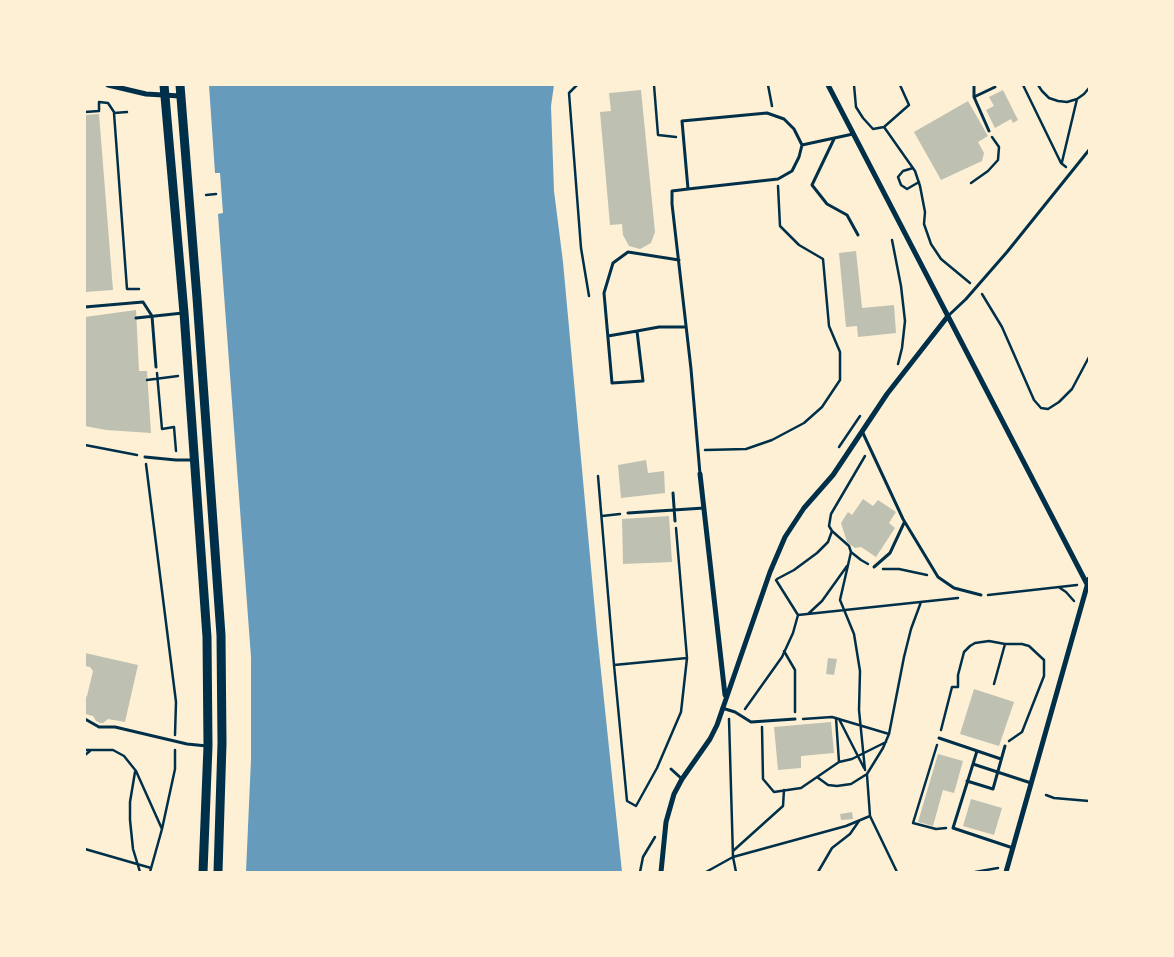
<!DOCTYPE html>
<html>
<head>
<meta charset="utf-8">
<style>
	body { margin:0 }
	#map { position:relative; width:1174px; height:957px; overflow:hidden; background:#fdf0d5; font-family:Rubik,sans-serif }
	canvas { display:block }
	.frame { position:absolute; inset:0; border:86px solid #fdf0d5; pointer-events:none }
</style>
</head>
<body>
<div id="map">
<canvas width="1174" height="957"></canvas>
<div class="frame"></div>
</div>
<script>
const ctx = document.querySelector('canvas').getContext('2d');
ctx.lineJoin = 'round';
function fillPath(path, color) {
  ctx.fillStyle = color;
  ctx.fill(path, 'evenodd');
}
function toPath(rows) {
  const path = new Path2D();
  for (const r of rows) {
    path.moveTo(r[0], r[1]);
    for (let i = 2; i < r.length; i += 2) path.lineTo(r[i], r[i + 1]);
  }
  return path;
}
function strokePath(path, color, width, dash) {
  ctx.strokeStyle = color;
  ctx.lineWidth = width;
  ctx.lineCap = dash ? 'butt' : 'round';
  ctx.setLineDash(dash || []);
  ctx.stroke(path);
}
fillPath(toPath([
	[209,85,554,85,551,106,554,191,563,262,597,633,622,872,246,872,251,759,251,657,218,214,223,213,220,173,215,173]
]), '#669bbc');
fillPath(toPath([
	[641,90,655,232,651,243,640,249,629,246,623,235,622,224,610,225,600,112,611,111,609,93],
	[1003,90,1018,120,1013,123,1011,119,995,128,986,110,994,106,989,97],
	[968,101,988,136,978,142,984,153,982,161,941,180,914,132],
	[99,114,113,290,85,292,85,115],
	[856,251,862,308,894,305,896,333,858,337,857,326,846,327,839,253],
	[136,310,139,371,147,371,151,433,106,430,85,426,85,317],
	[646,460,648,473,664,471,665,493,621,498,618,465],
	[863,499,873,506,878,500,896,512,889,523,895,528,876,557,861,547,855,548,847,542,841,523,848,512,852,515],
	[669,516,672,562,623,564,622,519],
	[85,653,138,665,125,722,108,719,103,723,100,723,96,721,93,716,85,714,85,698,87,696,93,671,90,667,85,666],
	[828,658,837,659,834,675,826,674],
	[974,689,1014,702,999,746,960,734],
	[831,722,834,753,801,756,801,768,778,770,774,727],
	[938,754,963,761,954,793,943,790,933,826,918,822],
	[971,799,1002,808,994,835,963,826],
	[852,812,853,819,841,820,840,814]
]), '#bec0b2');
strokePath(toPath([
	[577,85,569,93,581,248,589,296],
	[654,85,658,135,676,137],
	[768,85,772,106],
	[854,85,856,107,863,118,873,129,884,127,909,105,900,85],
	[1023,85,1061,163,1066,167],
	[1038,85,1042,91,1049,98,1058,101,1067,102,1077,99,1084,94,1089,88],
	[85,112,99,111,99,102,108,103,114,112],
	[127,112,114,113,127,289,139,289],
	[884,127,915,171,920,186,925,212,924,224,931,244,941,259,970,283],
	[1062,162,1077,99],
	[913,168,903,171,898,177,901,185,907,189,919,182],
	[971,183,988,171,998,160,999,147,992,137],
	[206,195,216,194],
	[892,240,901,286,905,321,902,348,898,364],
	[982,294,1002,327,1034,400,1041,408,1048,409,1059,402,1072,389,1089,357],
	[157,373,162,429,174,427,176,451],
	[147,380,178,376],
	[85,445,137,455],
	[839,447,860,416],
	[705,450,746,449,772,440,804,423,822,407,840,380,840,352,829,326,823,259,799,245,780,226,778,186],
	[146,464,176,702,175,735],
	[598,476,614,665,627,801,636,806,657,768,681,712,687,658,676,528],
	[602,516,620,514],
	[832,531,849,546,851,552,861,560,868,564],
	[851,552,840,600,854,634,860,671,859,710,865,770],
	[883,569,899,569,927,575],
	[777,579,794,570,817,553,828,542,832,531,829,526,831,514,865,456],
	[776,580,798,615],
	[1060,588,1066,592,1074,601],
	[988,595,1077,585],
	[808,614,822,601,847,566],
	[798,615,958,598],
	[784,651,795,670,795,712],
	[614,665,687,658],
	[994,684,1005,644],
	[745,709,782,657,793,633,798,615],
	[729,719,733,857,736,872],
	[803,719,832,717,889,734],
	[839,719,864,768],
	[762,727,763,779,774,792,801,788,839,762,836,718],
	[941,730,952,687,958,687,958,675,964,652,970,646,975,643,989,641,1005,644,1022,644,1029,646,1044,660,1044,676,1022,732,1009,741],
	[937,745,913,823,936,829,946,828],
	[85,750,113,750,124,756,136,771,162,829,150,872],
	[85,755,90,751],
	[839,762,852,759,886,742],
	[135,772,130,802,130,820,133,849,140,872],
	[867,775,870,816,897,872],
	[817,777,828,785,837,786,851,784,867,774,883,748,889,734,904,657,911,629,921,602],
	[1046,795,1054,798,1089,801],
	[162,829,175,769,175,750],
	[85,849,151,868],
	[733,851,783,806,784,790],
	[640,872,643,857,655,837],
	[706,872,733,857,846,826,870,816],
	[818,872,832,848,850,834,859,821],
	[975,872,998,868]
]), '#003049', 2.5);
strokePath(toPath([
	[974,85,974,97,989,131],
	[974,97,995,87],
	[834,139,812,185,827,204,847,215,858,235],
	[802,145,794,129,784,119,767,113,682,121,688,189,778,179,792,171,799,157,802,145,853,134],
	[688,189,672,191,672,204,691,369,700,474],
	[679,260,628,252,613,263,604,293,612,383,643,381,637,331,659,327,686,327],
	[85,307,143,302,152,316,156,367],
	[948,316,966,299,1007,252,1089,150],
	[136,318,183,313],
	[608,336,637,331],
	[862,431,903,519,938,577,954,588,981,595],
	[145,457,176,460,194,460],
	[673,493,675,521],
	[628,513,704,508],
	[874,567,890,553,904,523],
	[722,708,735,712,751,722,795,719],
	[85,719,99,727,115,727,187,744,207,746],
	[939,738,1001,759],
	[973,764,977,751],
	[671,769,682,779],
	[967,781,993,789,1005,746],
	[1013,848,953,828,973,764,1031,783]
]), '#003049', 3);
strokePath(toPath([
	[108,85,146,94,180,96],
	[828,85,1087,584],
	[700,474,725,695],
	[661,872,666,822,674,794,682,779,710,739,717,725,770,572,785,537,804,508,833,475,887,394,948,316],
	[1006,872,1089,579]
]), '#003049', 5);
strokePath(toPath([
	[164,85,184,313,207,637,208,746,203,872],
	[180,85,197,298,221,635,222,743,218,872]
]), '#003049', 9);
</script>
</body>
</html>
